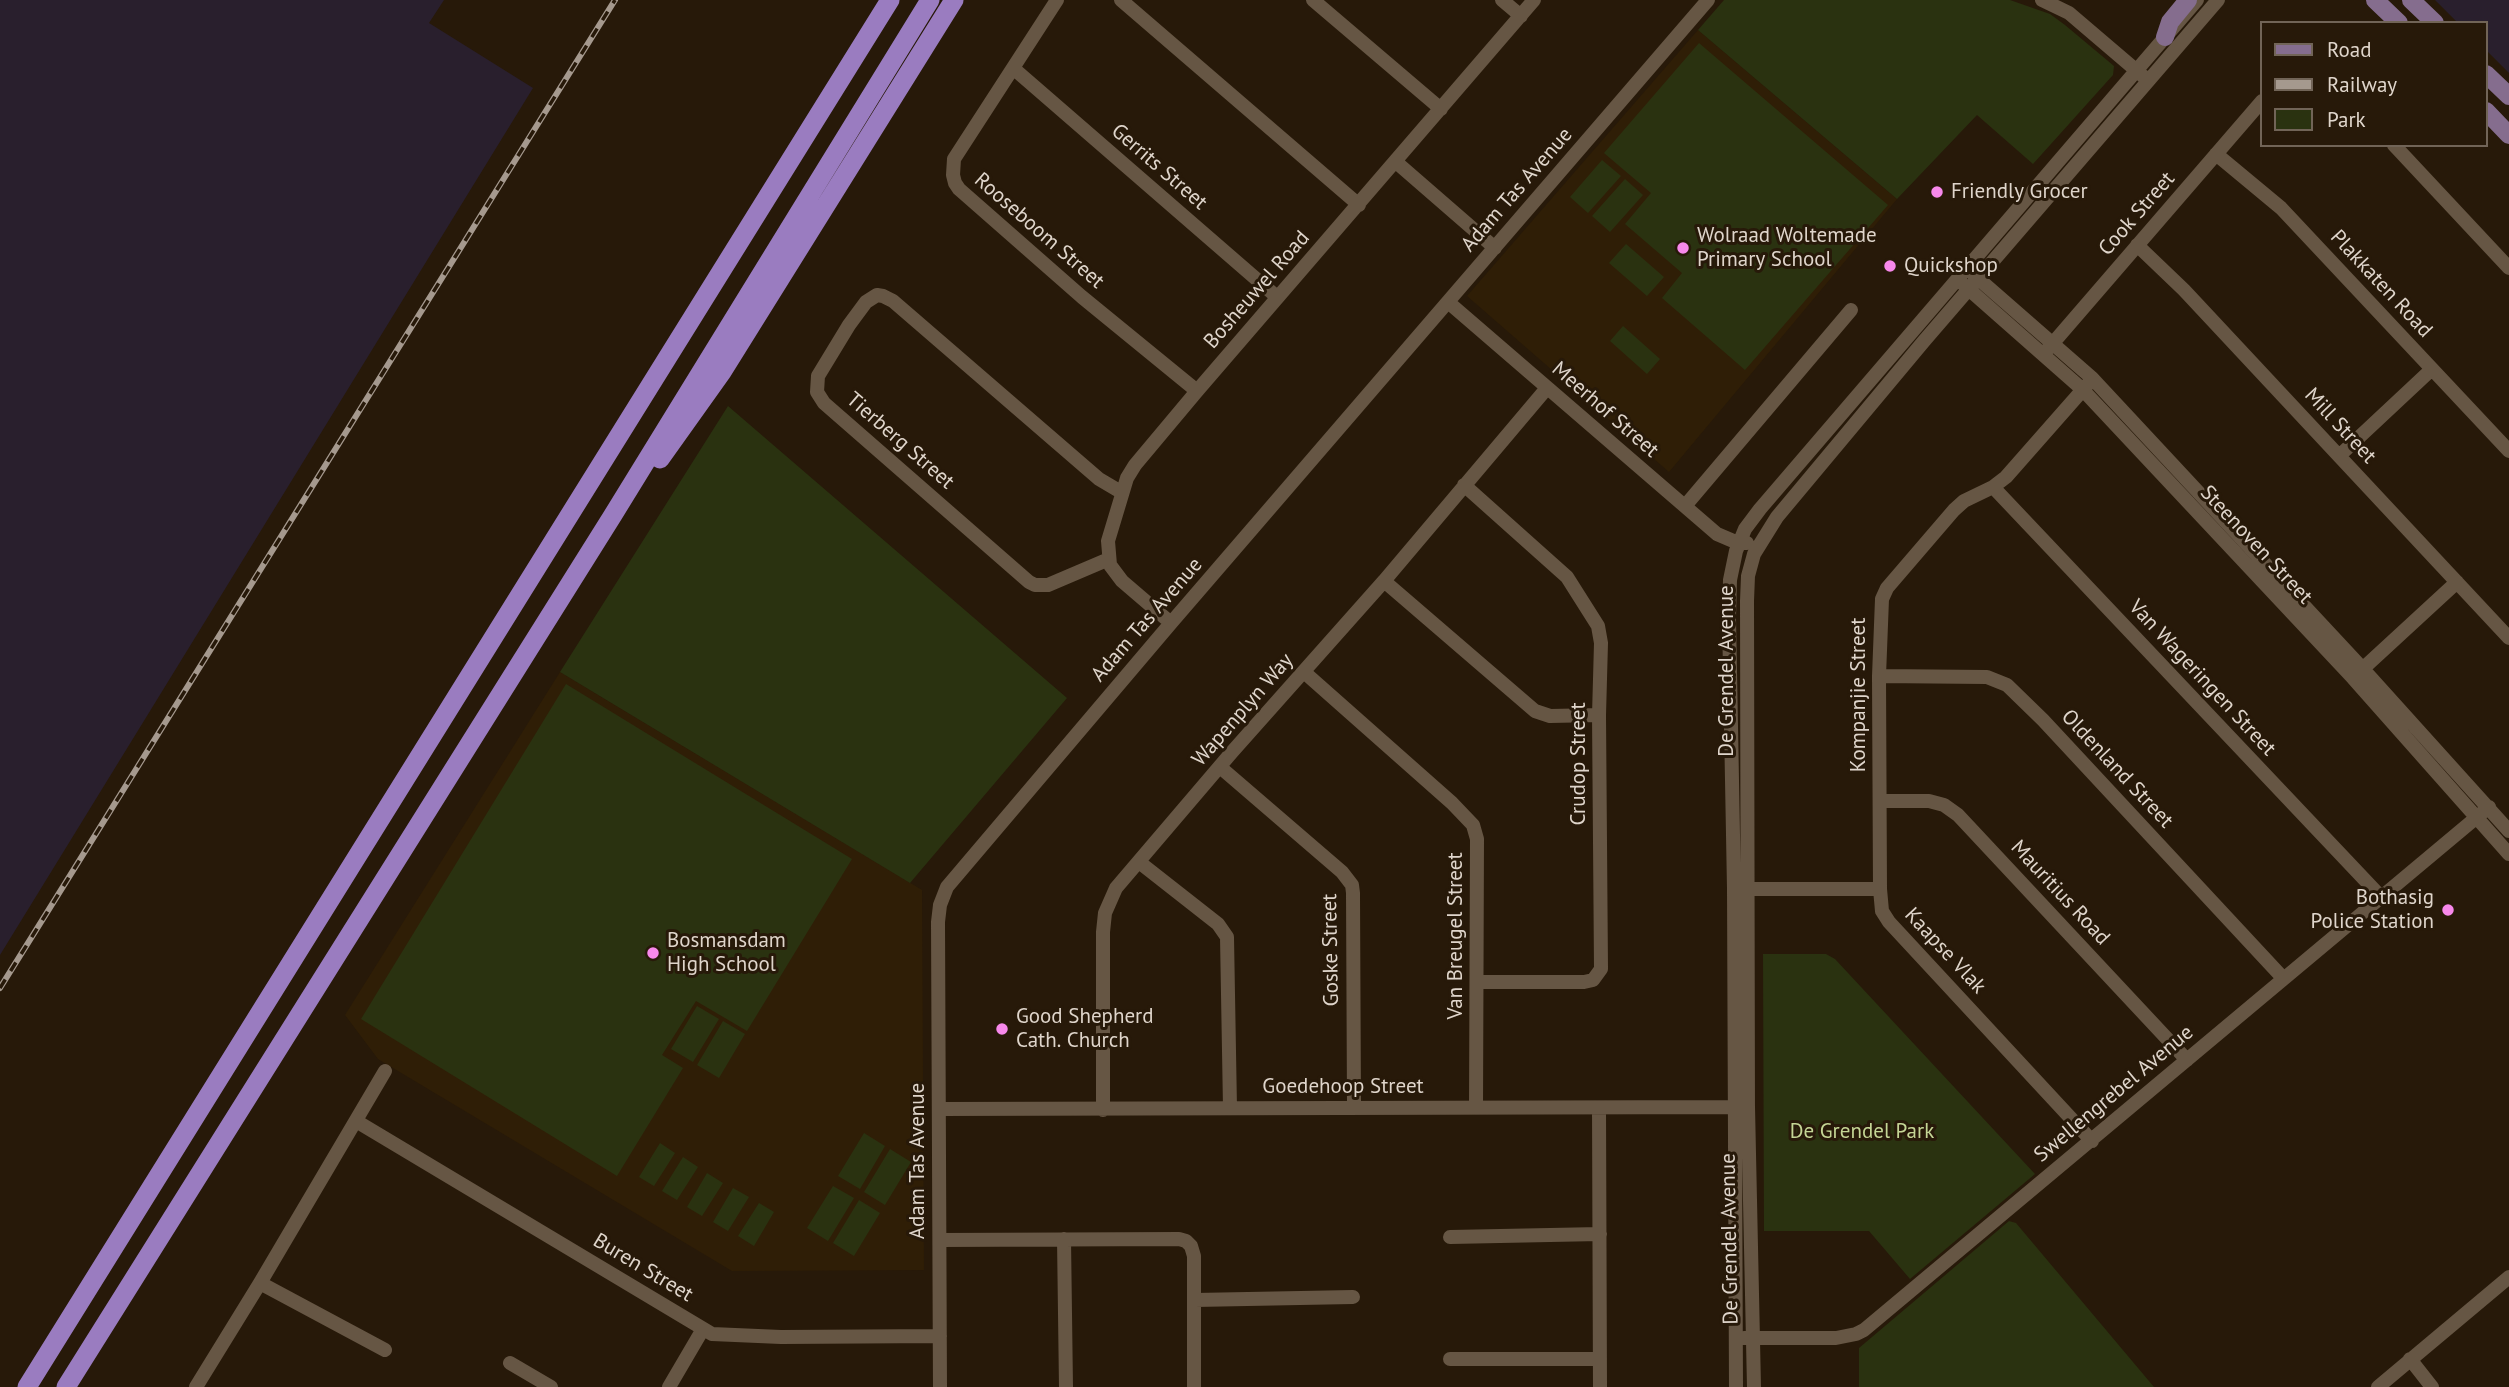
<!DOCTYPE html>
<html>
<head>
<meta charset="utf-8">
<style>
	body { margin:0 }
	#map { position:relative; width:2509px; height:1387px; overflow:hidden; background:#271909; font-family:"PT Sans",sans-serif }
	canvas { display:block }
	.legend { position:absolute; left:2260px; top:21px; width:228px; height:126px; box-sizing:border-box; background:#271909; border:2px solid #716457; margin:0; padding:9px 12px; list-style:none; font-size:21px; color:#dfd5cb }
	.legend li { display:flex; align-items:center; gap:14px; height:35px }
	.legend b { width:35px; border:2px solid #716457 }
</style>
</head>
<body>
<div id="map">
<canvas width="2509" height="1387"></canvas>
<ul class="legend">
<li><b style="height:9px;background:#856d8e"></b>Road</li>
<li><b style="height:9px;background:#a5998e"></b>Railway</li>
<li><b style="height:19px;background:#2a3210"></b>Park</li>
</ul>
</div>
<script>
const ctx = document.querySelector('canvas').getContext('2d');
ctx.lineJoin = 'round';
function fillPath(path, color) {
  ctx.fillStyle = color;
  ctx.fill(path, 'evenodd');
}
function toPath(rows) {
  const path = new Path2D();
  for (const r of rows) {
    path.moveTo(r[0], r[1]);
    for (let i = 2; i < r.length; i += 2) path.lineTo(r[i], r[i + 1]);
  }
  return path;
}
function strokePath(path, color, width, dash) {
  ctx.strokeStyle = color;
  ctx.lineWidth = width;
  ctx.lineCap = dash ? 'butt' : 'round';
  ctx.setLineDash(dash || []);
  ctx.stroke(path);
}
function drawText(font, color, halo, rows, align = 'center') {
  ctx.font = font + ' "PT Sans",sans-serif';
  ctx.lineWidth = 6;
  ctx.setLineDash([]);
  ctx.textBaseline = 'middle';
  ctx.strokeStyle = halo;
  ctx.fillStyle = color;
  for (const [text, x, y, turn = 0] of rows) {
    ctx.save();
    ctx.translate(x, y);
    ctx.rotate((+turn || 0) * Math.PI / 180);
    ctx.textAlign = isNaN(turn) ? turn : align;
    if (halo) ctx.strokeText(text, 0, 0);
    ctx.fillText(text, 0, 0);
    ctx.restore();
  }
}
fillPath(toPath([
	[0,0,444,0,429,23,533,88,0,955],
	[2435,0,2509,0,2509,73,2486,50,2486,23,2458,23]
]), '#291f2d');
fillPath(toPath([
	[1698,30,1897,199,1669,472,1467,296],
	[560,672,922,890,924,1270,732,1271,378,1059,345,1015]
]), '#2f1e06');
fillPath(toPath([
	[1724,0,2010,0,2050,14,2065,25,2114,66,2113,75,2033,164,1977,115,1897,199,1698,30],
	[1699,43,1888,205,1745,370,1662,298,1682,273,1625,224,1651,193,1604,153],
	[1602,160,1621,176,1588,213,1570,197],
	[1625,179,1643,195,1610,232,1592,216],
	[1626,244,1664,277,1647,296,1609,263],
	[1623,326,1660,359,1647,374,1610,341],
	[728,406,1067,698,910,883,560,672],
	[566,684,852,859,747,1031,696,1001,662,1055,683,1068,617,1176,361,1019],
	[1763,954,1826,954,1835,959,2035,1174,1910,1279,1869,1231,1764,1231],
	[697,1006,719,1019,693,1062,671,1049],
	[723,1021,745,1034,719,1078,697,1065],
	[864,1133,885,1146,860,1189,838,1176],
	[660,1143,675,1153,654,1186,639,1177],
	[890,1149,911,1162,885,1205,864,1192],
	[683,1157,698,1167,677,1200,662,1191],
	[707,1173,723,1183,702,1216,687,1207],
	[833,1186,854,1198,828,1241,807,1228],
	[733,1188,749,1197,728,1231,713,1222],
	[859,1200,880,1213,854,1256,833,1243],
	[759,1203,774,1212,754,1246,738,1236],
	[2009,1221,2016,1223,2154,1387,1859,1387,1859,1348]
]), '#2a3210');
strokePath(toPath([
	[1057,0,954,159,953,175,955,183,959,189,1082,297,1197,391],
	[1121,0,1359,205],
	[1313,0,1441,109],
	[1502,0,1521,16],
	[2042,0,2069,13,2144,77],
	[1013,68,1277,297],
	[2394,145,2509,268],
	[2216,154,2281,208,2509,451],
	[1396,162,1495,248],
	[2137,245,2184,290,2509,638],
	[1973,274,2092,378,2363,669,2509,831],
	[1964,285,2082,389,2353,678,2509,854],
	[1448,302,1717,534,1738,543,1747,543],
	[2047,350,2262,101],
	[2339,456,2432,369],
	[1464,485,1567,577,1598,626,1601,643,1599,715,1601,969,1593,980,1584,982,1478,982],
	[1993,487,2382,898],
	[1685,506,1851,310],
	[1109,559,1048,585,1035,585,1029,582,824,403,817,392,818,376,849,325,866,302,877,295,883,296,893,301,1099,479,1121,492],
	[1384,581,1535,711,1550,716,1599,715],
	[1171,623,1122,581,1110,565,1108,541,1127,478,1135,465,1197,391,1534,0],
	[1304,672,1452,803,1473,825,1477,839,1476,1107],
	[2356,675,2457,582],
	[1879,676,1987,677,2007,685,2043,720,2283,978],
	[1220,767,1342,872,1352,885,1353,893,1354,1107],
	[1880,801,1929,801,1944,805,1958,815,2187,1060],
	[1139,862,1218,924,1227,937,1230,1108],
	[1738,889,1880,889,1882,911,1889,922,2092,1141],
	[1880,889,1879,676,1882,599,1887,588,1954,510,1964,501,1993,487,2006,477,2087,385],
	[1599,1108,1600,1387],
	[939,1109,1742,1107],
	[1103,1110,1103,932,1105,913,1116,888,1232,752,1384,581,1547,388],
	[356,1121,712,1334,781,1337,940,1336],
	[1450,1237,1600,1234],
	[1064,1239,1066,1387],
	[940,1240,1179,1239,1186,1241,1191,1246,1194,1256,1194,1387],
	[260,1283,385,1350],
	[1195,1300,1353,1297],
	[1744,1338,1836,1338,1856,1334,1864,1330,2489,807],
	[1450,1359,1600,1359],
	[2410,1359,2432,1387],
	[510,1363,551,1387],
	[196,1387,260,1283,385,1071],
	[669,1387,703,1329],
	[940,1387,938,922,940,905,947,887,1171,623,1708,0],
	[1736,1387,1734,889,1729,617,1730,580,1736,551,1745,529,1760,509,2197,0],
	[1754,1387,1748,1107,1747,601,1748,576,1754,554,1777,517,1924,341,2218,0],
	[2378,1387,2509,1277]
]), '#665644', 14);
strokePath(toPath([
	[2375,0,2399,23],
	[2411,0,2435,23],
	[2165,37,2170,22,2188,0],
	[2486,74,2509,96],
	[2486,111,2509,135]
]), '#856d8e', 18);
strokePath(toPath([
	[660,459,722,372,954,0],
	[27,1387,890,0],
	[66,1387,613,515,930,0]
]), '#9a7cc0', 19);
const rail = toPath([
	[0,988,615,0]
]);
strokePath(rail, '#a5998e', 6);
strokePath(rail, '#271909', 3.5, [10]);
for (const [x, y, r, color] of [
	[1937,192,7,"#f788eb"],
	[1683,248,7,"#f788eb"],
	[1890,266,7,"#f788eb"],
	[2448,910,7,"#f788eb"],
	[653,953,7,"#f788eb"],
	[1002,1029,7,"#f788eb"]
]) {
  const dot = new Path2D();
  dot.arc(x, y, r, 0, 2 * Math.PI);
  ctx.fillStyle = color;
  ctx.fill(dot);
  strokePath(dot, '#271909', 2.5);
}
drawText('21px', '#dfd5cb', '#271909', [
	["Gerrits Street",1159,167,41],
	["Adam Tas Avenue",1517,190,-49],
	["Cook Street",2137,214,-49],
	["Rooseboom Street",1039,231,41],
	["Plakkaten Road",2381,284,47],
	["Bosheuwel Road",1257,290,-49],
	["Meerhof Street",1605,410,41],
	["Mill Street",2340,426,47],
	["Tierberg Street",900,441,41],
	["Steenoven Street",2256,545,47],
	["Adam Tas Avenue",1147,620,-49],
	["De Grendel Avenue",1727,671,-90],
	["Van Wageringen Street",2202,678,47],
	["Kompanjie Street",1859,695,-90],
	["Wapenplyn Way",1243,710,-49],
	["Crudop Street",1579,764,-90],
	["Oldenland Street",2117,769,47],
	["Mauritius Road",2060,893,47],
	["Van Breugel Street",1456,936,-90],
	["Goske Street",1331,950,-91],
	["Kaapse Vlak",1945,951,47],
	["Goedehoop Street",1343,1087],
	["Swellengrebel Avenue",2114,1094,-40],
	["Adam Tas Avenue",918,1161,-90],
	["De Grendel Avenue",1730,1239,-91],
	["Buren Street",643,1268,31]
]);
drawText('21px', '#dfd5cb', '#271909', [
	["Friendly Grocer",1951,192],
	["Wolraad Woltemade",1697,236],
	["Primary School",1697,260],
	["Quickshop",1904,266],
	["Bothasig",2434,898,"right"],
	["Police Station",2434,922,"right"],
	["Bosmansdam",667,941],
	["High School",667,965],
	["Good Shepherd",1016,1017],
	["Cath. Church",1016,1041]
], 'left');
drawText('21px', '#c4d595', '#271909', [
	["De Grendel Park",1862,1132]
]);
</script>
</body>
</html>
